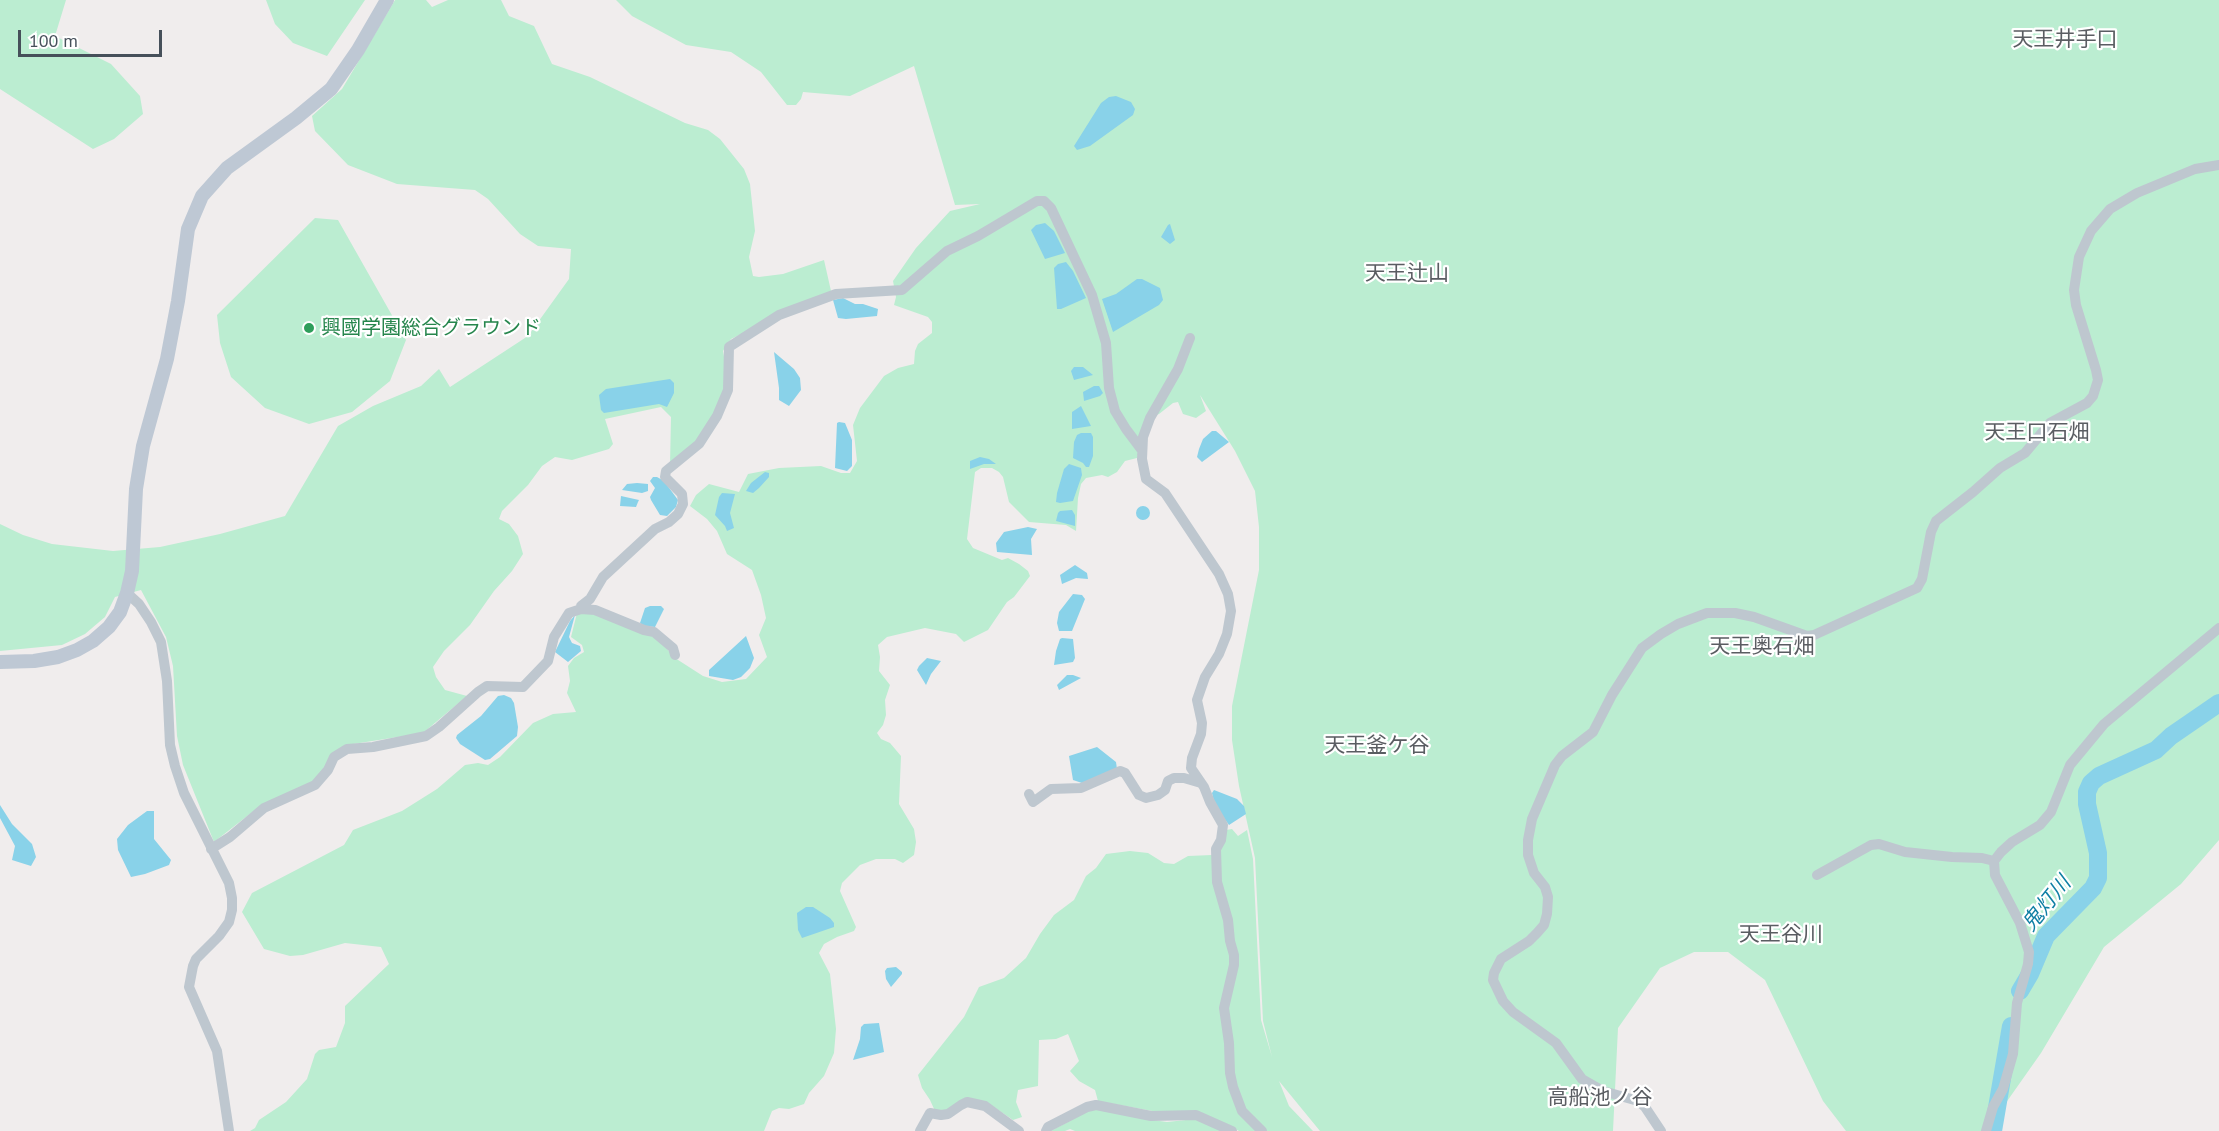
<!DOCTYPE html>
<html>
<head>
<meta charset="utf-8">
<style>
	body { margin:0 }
	#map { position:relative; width:2219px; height:1131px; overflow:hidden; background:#f0eded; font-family:"PT Sans",sans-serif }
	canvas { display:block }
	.scale { position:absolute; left:18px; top:30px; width:144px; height:27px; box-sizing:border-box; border:3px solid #46505a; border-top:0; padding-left:8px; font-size:18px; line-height:21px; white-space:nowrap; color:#46505a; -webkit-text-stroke:4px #fff; paint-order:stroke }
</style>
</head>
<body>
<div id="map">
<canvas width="2219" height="1131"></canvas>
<div class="scale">100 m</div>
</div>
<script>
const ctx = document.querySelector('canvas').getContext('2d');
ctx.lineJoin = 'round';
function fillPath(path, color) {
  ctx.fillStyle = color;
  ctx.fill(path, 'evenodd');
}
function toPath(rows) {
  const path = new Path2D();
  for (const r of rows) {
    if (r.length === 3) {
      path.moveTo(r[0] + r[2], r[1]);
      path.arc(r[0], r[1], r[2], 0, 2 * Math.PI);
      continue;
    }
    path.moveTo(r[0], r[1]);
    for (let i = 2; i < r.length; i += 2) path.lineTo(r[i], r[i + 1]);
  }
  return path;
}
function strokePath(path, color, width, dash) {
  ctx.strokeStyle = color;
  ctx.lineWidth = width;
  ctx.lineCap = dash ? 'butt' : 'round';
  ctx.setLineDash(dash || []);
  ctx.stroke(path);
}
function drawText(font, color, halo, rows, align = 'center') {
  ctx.font = font + ' "PT Sans","Noto Sans JP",sans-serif';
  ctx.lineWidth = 4.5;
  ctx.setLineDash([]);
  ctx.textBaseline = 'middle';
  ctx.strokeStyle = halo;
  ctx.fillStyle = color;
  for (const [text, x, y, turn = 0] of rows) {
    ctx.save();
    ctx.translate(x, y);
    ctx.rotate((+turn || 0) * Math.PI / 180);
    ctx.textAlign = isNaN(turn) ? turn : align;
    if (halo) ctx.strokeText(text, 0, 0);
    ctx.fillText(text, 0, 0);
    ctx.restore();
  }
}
fillPath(toPath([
	[0,0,66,0,55,36,111,64,140,96,143,114,114,139,93,149,0,89],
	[266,0,365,0,327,56,293,43,275,24],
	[395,0,426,0,432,7,448,0,501,0,509,16,534,26,552,64,590,77,685,123,708,130,720,139,744,169,750,184,755,231,749,257,753,276,759,277,783,274,824,260,831,291,731,339,723,351,726,367,724,389,715,414,695,443,670,465,671,417,661,407,605,419,613,444,609,449,572,460,555,457,542,466,528,485,502,511,499,519,509,524,518,536,523,554,512,571,494,591,470,625,444,651,433,667,436,677,445,690,467,696,423,733,347,745,313,783,255,810,214,842,183,765,177,736,173,666,166,637,141,590,115,597,105,617,85,634,62,645,0,651,0,524,23,535,52,544,113,551,160,547,220,534,285,516,338,426,373,406,421,386,439,369,450,387,528,336,569,279,571,249,538,246,520,234,488,199,475,190,397,184,348,165,315,131,312,116,342,89],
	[616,0,2219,0,2219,840,2181,884,2104,947,2041,1053,1991,1124,1981,1131,1846,1131,1823,1101,1765,980,1728,952,1694,952,1660,968,1618,1028,1613,1131,1320,1131,1279,1081,1289,1106,1313,1131,1239,1131,1228,1125,1098,1101,1095,1090,1079,1081,1070,1071,1079,1061,1068,1034,1056,1039,1039,1040,1038,1086,1018,1090,1016,1102,1022,1117,1013,1120,988,1103,950,1110,935,1111,930,1100,922,1088,918,1075,964,1017,979,987,1004,978,1026,958,1040,934,1054,915,1074,900,1086,876,1096,868,1106,854,1130,851,1148,853,1164,863,1174,864,1188,856,1212,855,1226,830,1232,829,1238,836,1247,830,1253,859,1261,1020,1272,1057,1263,1021,1255,858,1239,786,1232,740,1232,706,1259,570,1259,527,1255,491,1235,451,1200,395,1206,411,1196,418,1183,414,1178,402,1173,403,1159,414,1147,419,1137,458,1125,461,1117,472,1108,477,1102,475,1086,478,1081,484,1078,498,1076,531,1066,525,1029,522,1009,502,1003,477,999,472,992,468,981,468,975,472,967,539,973,548,1002,560,1008,558,1019,564,1028,571,1030,576,1014,597,1007,602,988,630,964,642,956,634,925,628,887,637,878,645,880,657,879,671,890,685,885,700,886,715,883,725,877,733,881,739,890,743,901,756,899,804,914,829,916,842,914,855,903,863,895,859,876,859,860,865,842,883,840,891,856,927,854,931,837,937,824,944,819,953,830,974,836,1029,834,1053,824,1076,809,1093,804,1104,789,1109,779,1108,772,1111,764,1131,250,1131,255,1128,259,1120,286,1102,307,1079,315,1054,319,1050,336,1047,345,1023,345,1006,389,964,381,947,345,943,303,955,290,956,264,949,242,912,252,893,344,845,353,830,402,811,437,789,465,765,478,763,488,765,500,757,533,723,553,714,576,712,567,693,570,681,568,666,574,658,584,652,582,645,571,637,577,613,586,612,652,632,675,658,703,676,722,682,746,679,767,657,759,635,766,618,761,595,752,570,727,554,717,531,707,519,690,506,696,495,709,484,739,492,748,474,779,468,821,466,841,473,850,473,857,461,853,425,860,408,884,376,898,368,914,364,915,351,918,344,932,333,932,322,928,317,894,305,896,297,893,281,916,248,950,211,980,204,955,205,914,66,850,96,803,92,801,99,796,105,787,105,761,72,731,52,686,45,632,16],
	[315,218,338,220,406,340,390,381,352,412,309,424,265,408,231,377,220,343,217,315],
	[1102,1108,1145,1119,1167,1122,1195,1119,1224,1131,1075,1131,1070,1129,1065,1131,1051,1131,1090,1110]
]), '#bbedd1');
fillPath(toPath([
	[1116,96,1131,102,1135,109,1133,115,1090,146,1077,150,1074,146,1101,103,1109,97],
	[1045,223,1054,231,1065,253,1045,259,1031,230,1036,225],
	[1170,224,1175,240,1170,244,1161,237,1168,225],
	[1066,262,1073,271,1086,298,1061,309,1057,309,1054,268,1058,264],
	[1137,279,1142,279,1160,288,1163,300,1159,305,1113,332,1102,299,1116,294],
	[843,298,855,304,863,304,878,309,877,316,846,319,838,318,833,300],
	[774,352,794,369,800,378,801,390,789,406,779,400,779,388],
	[1074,367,1083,367,1093,375,1074,380,1071,371],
	[670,379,674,383,674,393,667,407,659,404,604,413,601,410,599,395,606,389],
	[1094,386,1099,386,1103,393,1100,396,1084,401,1083,392],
	[1081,406,1091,426,1072,429,1072,412],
	[839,422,845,423,852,440,852,466,847,471,835,468,837,423],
	[1212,431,1216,431,1229,442,1202,462,1197,457,1199,449,1203,439],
	[1081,433,1091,433,1093,437,1093,456,1089,467,1086,467,1083,463,1073,458,1074,442,1077,435],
	[980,457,989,459,996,464,984,464,970,469,970,461],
	[1069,464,1081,468,1082,475,1073,501,1060,503,1056,502,1057,493,1064,469],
	[765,472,769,473,769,477,759,488,753,493,746,491,751,483],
	[653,477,657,477,664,481,678,500,676,507,667,516,660,515,651,500,650,497,655,488,650,481],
	[637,483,648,484,648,491,642,493,622,490,627,484],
	[722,493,735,494,730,513,734,528,727,531,725,526,715,515,719,497],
	[621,496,639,500,638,502,636,507,620,506],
	[1143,513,7],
	[1072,510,1075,515,1075,526,1056,521,1058,513,1060,511],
	[1028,527,1037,529,1031,539,1032,555,997,552,996,543,1004,532],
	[1075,565,1087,573,1088,579,1076,578,1062,584,1060,575],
	[1073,594,1082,595,1085,599,1072,631,1059,631,1057,623,1059,612],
	[650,606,661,606,664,609,655,627,644,626,640,623,645,608],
	[575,615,569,637,572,643,580,646,581,651,568,662,555,652,570,621],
	[746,636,754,658,750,668,741,677,733,680,709,676,709,670],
	[1062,638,1073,639,1075,658,1073,662,1054,665,1056,651,1060,639],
	[927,658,941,661,931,674,926,685,917,670,919,666],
	[1067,675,1073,675,1081,678,1059,690,1057,685],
	[504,695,511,698,514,703,518,727,517,736,490,759,485,760,460,744,456,738,457,735,481,716,498,696],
	[1097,747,1116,762,1117,769,1085,784,1073,780,1069,756],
	[1214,790,1237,799,1244,806,1246,814,1229,825,1215,806,1212,793],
	[0,805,12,824,32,844,36,857,31,866,12,860,15,846,0,818],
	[147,811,154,811,154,839,171,860,169,865,145,874,131,877,118,850,117,839,128,825],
	[806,907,813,907,830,918,834,923,834,927,802,938,798,930,797,913],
	[896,967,902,972,902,974,891,987,886,979,885,971,887,968],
	[879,1023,884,1052,853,1060,860,1039,861,1027,864,1024]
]), '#89d2e9');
strokePath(toPath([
	[2020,991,2030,974,2046,936,2093,888,2098,878,2098,853,2087,804,2087,792,2091,783,2099,776,2156,750,2171,736,2219,703],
	[1993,1131,2011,1026]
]), '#89d2e9', 18);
strokePath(toPath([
	[1190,338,1178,369,1150,418,1143,437,1142,459,1146,479,1165,493,1219,574,1228,594,1231,611,1227,634,1219,654,1205,677,1197,700,1202,723,1201,734,1192,758,1191,768,1204,787,1210,802,1223,825,1221,840,1216,849,1217,882,1228,920,1230,941,1234,955,1234,965,1224,1008,1229,1043,1230,1073,1233,1087,1242,1111,1262,1131],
	[127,593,139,604,151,622,161,642,167,681,170,745,175,766,184,793,229,883,232,898,232,910,229,922,219,936,196,959,193,966,189,987,217,1051,229,1131],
	[581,609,581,606,590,599,603,577,655,529,669,522,678,514,683,504,682,494,665,477,666,471,699,444,717,416,728,390,729,347,779,315,836,294,902,290,947,251,978,236,1037,201,1044,201,1051,208,1092,295,1106,343,1109,388,1115,411,1126,429,1141,449],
	[1029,794,1033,802,1051,789,1081,788,1120,771,1125,773,1139,795,1146,798,1158,795,1165,790,1168,781,1174,778,1184,778,1201,783],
	[211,849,230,837,264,808,315,785,328,770,334,757,347,749,373,747,426,736,439,727,478,692,487,686,523,687,548,661,554,637,569,613,581,609,595,610,644,630,654,632,673,648,675,655],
	[1817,875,1871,845,1879,844,1905,852,1952,857,1982,858,1994,861],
	[920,1131,930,1113,941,1115,948,1114,961,1105,967,1102,985,1106,1019,1131],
	[1046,1131,1048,1127,1087,1107,1096,1105,1151,1116,1196,1115,1232,1131],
	[1661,1131,1645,1107,1638,1101,1603,1091,1582,1079,1556,1043,1513,1012,1503,1001,1493,980,1494,973,1501,959,1529,941,1537,933,1544,925,1547,914,1548,897,1545,887,1534,873,1528,855,1528,840,1532,819,1555,765,1562,756,1593,732,1612,695,1642,648,1661,634,1678,624,1707,613,1735,613,1754,617,1807,636,1814,635,1917,588,1922,579,1931,532,1936,521,1973,492,2000,468,2025,453,2050,423,2087,403,2093,396,2098,380,2096,370,2076,305,2074,290,2079,257,2091,231,2110,209,2137,193,2195,169,2219,165],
	[1986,1131,1993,1107,2003,1089,2013,1054,2017,1003,2028,964,2029,952,2020,923,1995,875,1994,861,2001,852,2012,842,2040,825,2051,812,2070,765,2104,724,2219,628]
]), '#bec7cf', 10);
strokePath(toPath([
	[0,662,34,661,58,657,77,650,93,641,109,627,120,612,127,593,132,571,136,489,143,446,167,359,178,301,188,229,202,196,227,168,296,118,331,89,358,50,387,0]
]), '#bec8d4', 14);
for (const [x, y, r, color] of [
	[309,328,6,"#2e9e5b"]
]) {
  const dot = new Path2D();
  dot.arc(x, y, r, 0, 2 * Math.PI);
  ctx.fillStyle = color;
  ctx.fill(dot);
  strokePath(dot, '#fff', 2);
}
drawText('20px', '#27864d', '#fff', [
	["興國学園総合グラウンド",321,328]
], 'left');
drawText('21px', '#5a5d62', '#fff', [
	["天王井手口",2065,40],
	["天王辻山",1407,274],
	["天王口石畑",2037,433],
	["天王奥石畑",1762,647],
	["天王釜ケ谷",1377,746],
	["天王谷川",1781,935],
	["高船池ノ谷",1600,1098]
]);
drawText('italic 21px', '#0f7fa4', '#fff', [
	["鬼灯川",2047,904,-51]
]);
</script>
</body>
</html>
